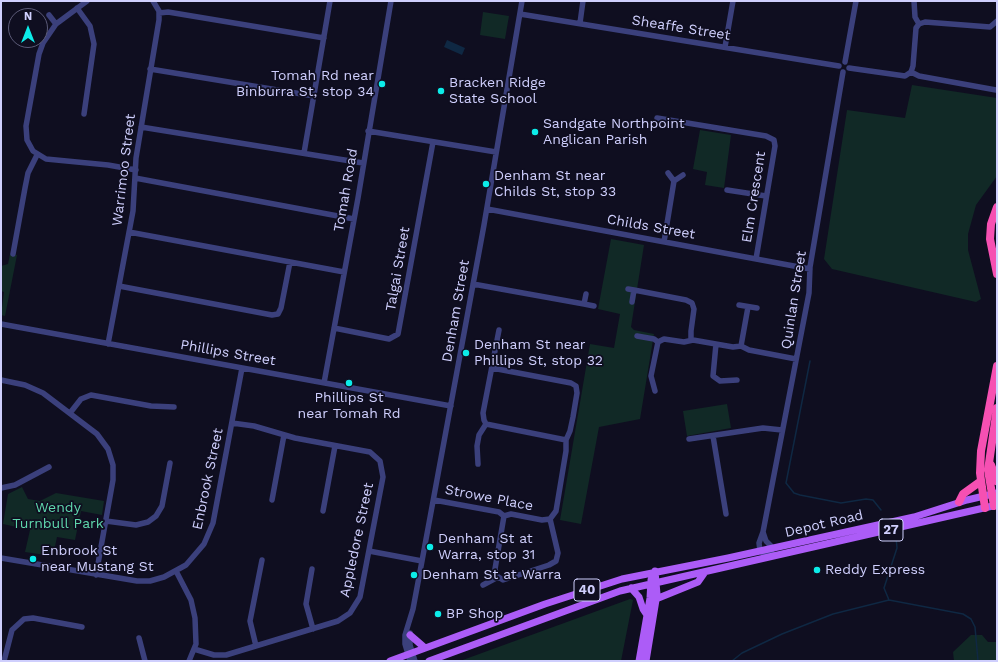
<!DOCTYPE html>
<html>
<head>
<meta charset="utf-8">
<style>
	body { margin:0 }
	#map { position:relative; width:998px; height:662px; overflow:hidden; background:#0f0e20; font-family:"Work Sans",sans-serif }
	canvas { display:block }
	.frame { position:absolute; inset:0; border:2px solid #cfcffd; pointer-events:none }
	.north { position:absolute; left:8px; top:8px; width:40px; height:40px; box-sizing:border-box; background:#0f0e20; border:1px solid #5c5b78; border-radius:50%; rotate:0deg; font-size:11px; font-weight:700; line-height:16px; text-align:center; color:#cfcffd }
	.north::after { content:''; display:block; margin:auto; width:14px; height:18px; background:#0cece9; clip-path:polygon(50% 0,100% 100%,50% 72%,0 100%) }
</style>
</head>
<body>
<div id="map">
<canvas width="998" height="662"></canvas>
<div class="frame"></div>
<div class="north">N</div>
</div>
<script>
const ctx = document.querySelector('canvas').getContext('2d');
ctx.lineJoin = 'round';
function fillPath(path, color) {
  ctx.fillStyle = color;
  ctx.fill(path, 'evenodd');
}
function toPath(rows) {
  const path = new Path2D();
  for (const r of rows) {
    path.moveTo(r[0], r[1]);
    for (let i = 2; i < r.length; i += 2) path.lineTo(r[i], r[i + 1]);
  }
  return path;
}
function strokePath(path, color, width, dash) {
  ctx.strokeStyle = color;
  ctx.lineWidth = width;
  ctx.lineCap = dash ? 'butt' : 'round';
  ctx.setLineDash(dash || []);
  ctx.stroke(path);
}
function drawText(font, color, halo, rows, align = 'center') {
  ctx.font = font + ' "Work Sans",sans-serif';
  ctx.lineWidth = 3.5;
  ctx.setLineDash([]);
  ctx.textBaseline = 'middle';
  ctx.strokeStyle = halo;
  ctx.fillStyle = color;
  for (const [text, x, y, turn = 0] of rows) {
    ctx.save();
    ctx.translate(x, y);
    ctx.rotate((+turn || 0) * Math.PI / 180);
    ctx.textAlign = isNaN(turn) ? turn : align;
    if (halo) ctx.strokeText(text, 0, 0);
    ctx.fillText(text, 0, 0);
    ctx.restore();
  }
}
fillPath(toPath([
	[483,12,509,16,505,39,480,35],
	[912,85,997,98,997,176,976,205,968,234,968,250,981,299,976,302,832,269,824,259,847,110,905,118],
	[700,130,731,135,724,188,705,185,707,172,693,169],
	[611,239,644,245,631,327,634,330,654,334,640,419,599,427,581,524,560,520,590,344,614,348,620,314,598,309],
	[10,254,17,255,5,316,1,315,4,292,1,291,1,266,8,264],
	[727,404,731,428,687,436,683,411],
	[22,487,28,499,40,501,56,493,104,501,102,515,81,511,75,540,57,537,53,556,25,552,30,530,3,524,8,494],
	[630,599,633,600,621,661,460,661],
	[971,635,982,635,988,642,997,642,997,661,954,661,953,652]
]), '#112926');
fillPath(toPath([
	[447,40,465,48,462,55,444,47]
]), '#0f2843');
strokePath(toPath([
	[810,361,786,483,794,493,800,495,841,503,866,499,873,500,881,510],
	[889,600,884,588,897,548,896,537],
	[732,661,742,653,782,634,833,614,889,600,963,614,971,619,975,627,978,661]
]), '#0f2843', 1.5);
strokePath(toPath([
	[87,1,56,24,43,43,39,54,26,126,27,140,33,151,46,159,108,165,136,170],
	[914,1,915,17,919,24],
	[77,8,90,26,94,44,84,114],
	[159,13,168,12,324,38],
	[520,14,839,66],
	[49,15,56,24],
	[580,23,583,1],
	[725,47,733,1],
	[845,62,856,1],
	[849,68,905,76,911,72,913,66,916,28,919,24,925,22,990,27,997,21],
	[150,69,314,96],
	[911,72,919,76,996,90],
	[657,118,766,136,774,140,775,146,756,259],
	[141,127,363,163],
	[368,131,496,152],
	[304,153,330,1],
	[668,173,674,181,683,175],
	[135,178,354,219],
	[727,190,766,196],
	[487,209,810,269],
	[129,232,344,272],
	[664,242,674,181],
	[13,254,25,188,28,173,37,155],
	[473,284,584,304],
	[119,286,272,315,278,314,281,308,290,262],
	[628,289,634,290,632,302],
	[634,290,686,300,692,303,694,309,691,331,691,340],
	[586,294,584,304,594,306],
	[739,305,757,308],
	[1,324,451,406],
	[334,328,389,339,398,334,433,142],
	[637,336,654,339,658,342],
	[658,342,664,339,684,342,693,340,733,347,741,346,749,350,796,359],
	[108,344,133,211,136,158,159,20,159,11,153,1],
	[716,344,713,376,720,381,737,380],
	[741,346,748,307],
	[492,368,571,383,576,386,577,393,573,417,570,431,566,440],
	[1,380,25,385,43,393,97,434,108,449,113,465,113,480,96,575],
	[324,383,358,198,391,1],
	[655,391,651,376,658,342],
	[70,413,81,399,91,395,151,406,174,407],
	[486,424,484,420,483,413,499,330],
	[486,424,566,440],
	[713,436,726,514],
	[689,439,763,428,782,430],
	[478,464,477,446,479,435,486,424],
	[1,488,15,485,49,467],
	[272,500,284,435],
	[434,500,499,512,504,516,511,514,542,520,550,519,556,511,566,451,566,440],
	[323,511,335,446],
	[504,516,495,569,497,576,503,580,549,565,556,561,558,553,550,519],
	[106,521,136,525,148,522,156,516,162,506,170,463],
	[763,532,766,541,773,548],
	[369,551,422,561],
	[772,553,763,553,760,551,759,543,763,532,809,293,810,267,843,72],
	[1,558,137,581,150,581,164,577,186,565,204,544,213,523,242,368],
	[312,569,306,604,313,629],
	[176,571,191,600,195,618,196,644,189,661],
	[483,585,498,577],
	[410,633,410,645,415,661],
	[139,638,145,661],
	[256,646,250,621,262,560],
	[194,649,214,655,226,655,338,621,350,613,360,597,383,477,380,461,370,452,295,438,254,426,232,423],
	[4,661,12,630,24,619,33,618,82,627],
	[410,661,405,644,405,635,413,609,422,561,484,225,522,1]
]), '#3b407c', 5.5);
strokePath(toPath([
	[631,588,639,597,643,609,647,615],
	[656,599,698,582,705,572],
	[410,635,425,648],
	[390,661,545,604,622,579,728,558,914,517,967,500,997,493],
	[429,661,620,591,997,505],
	[639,661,650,598,651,580],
	[646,661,657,594,655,571]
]), '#ac5cf7', 7);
strokePath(toPath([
	[997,207,991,224,990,239,997,274],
	[991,465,997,481],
	[959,502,963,494,981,481],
	[994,506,988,470,997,408],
	[985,508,980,473,981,451,997,366]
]), '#f650b2', 8);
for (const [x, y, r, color] of [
	[382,84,4,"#0cece9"],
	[441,91,4,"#0cece9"],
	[535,132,4,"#0cece9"],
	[486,184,4,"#0cece9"],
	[466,353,4,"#0cece9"],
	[349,383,4,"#0cece9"],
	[430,547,4,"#0cece9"],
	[33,559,4,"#0cece9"],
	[817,570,4,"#0cece9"],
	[414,575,4,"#0cece9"],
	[438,614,4,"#0cece9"]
]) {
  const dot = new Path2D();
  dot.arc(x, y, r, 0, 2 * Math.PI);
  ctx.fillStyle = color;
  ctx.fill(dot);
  strokePath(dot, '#0f0e20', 1.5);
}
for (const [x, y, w] of [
	[891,530,24],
	[587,590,26]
]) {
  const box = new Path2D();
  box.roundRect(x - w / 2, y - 11, w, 22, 3);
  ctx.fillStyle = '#0f0e20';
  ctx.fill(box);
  strokePath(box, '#cfcffd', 1);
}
drawText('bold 13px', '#cfcffd', null, [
	["27",891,530],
	["40",587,590]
]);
drawText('14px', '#cfcffd', '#0f0e20', [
	["Sheaffe Street",681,28,9],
	["Warrimoo Street",124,170,-83],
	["Tomah Road",346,190,-80],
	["Elm Crescent",754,197,-81],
	["Childs Street",651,227,10],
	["Talgai Street",398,269,-80],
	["Quinlan Street",794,300,-81],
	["Denham Street",456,311,-80],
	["Phillips Street",228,353,10],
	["Enbrook Street",208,479,-78],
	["Strowe Place",489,498,11],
	["Depot Road",824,524,-13],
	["Appledore Street",357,540,-78]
]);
drawText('14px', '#cfcffd', '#0f0e20', [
	["Tomah Rd near",374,76,"right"],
	["Binburra St, stop 34",374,92,"right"],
	["Bracken Ridge",449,83],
	["State School",449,99],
	["Sandgate Northpoint",543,124],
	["Anglican Parish",543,140],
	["Denham St near",494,176],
	["Childs St, stop 33",494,192],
	["Denham St near",474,345],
	["Phillips St, stop 32",474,361],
	["Phillips St",349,398,"center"],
	["near Tomah Rd",349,414,"center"],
	["Denham St at",438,539],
	["Warra, stop 31",438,555],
	["Enbrook St",41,551],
	["near Mustang St",41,567],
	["Reddy Express",825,570],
	["Denham St at Warra",422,575],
	["BP Shop",446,614]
], 'left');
drawText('14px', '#5fd8ad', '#0f0e20', [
	["Wendy",58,508],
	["Turnbull Park",58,524]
]);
</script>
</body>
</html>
